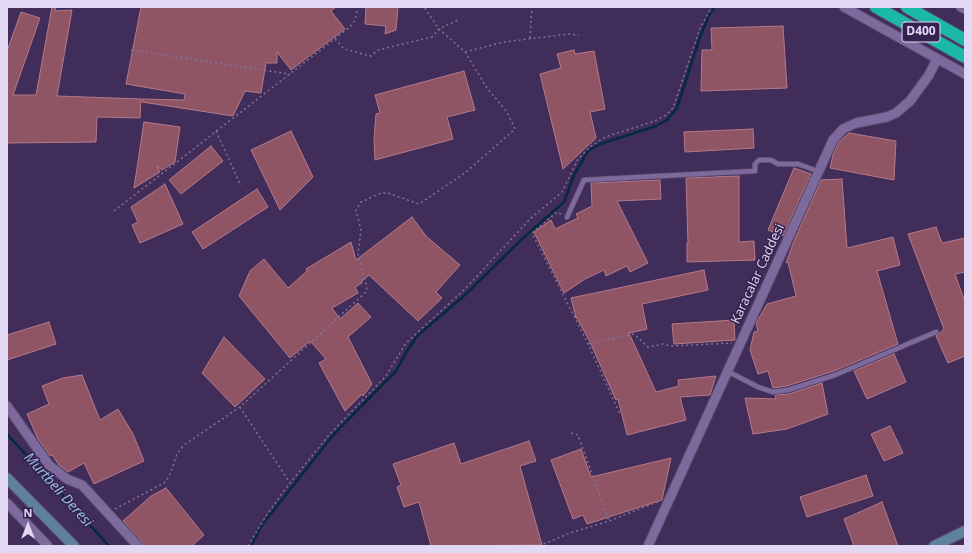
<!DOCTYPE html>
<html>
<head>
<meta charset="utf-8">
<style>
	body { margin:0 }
	#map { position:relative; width:972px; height:553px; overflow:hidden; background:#402d5a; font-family:"Open Sans",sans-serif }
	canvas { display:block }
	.frame { position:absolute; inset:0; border:8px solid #e2d8f4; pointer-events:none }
	.north { position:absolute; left:8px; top:505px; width:40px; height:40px; -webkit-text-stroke:3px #36224f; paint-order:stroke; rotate:0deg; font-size:11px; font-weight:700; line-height:16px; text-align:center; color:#e2d8f4 }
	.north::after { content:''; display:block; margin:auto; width:14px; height:18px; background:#e2d8f4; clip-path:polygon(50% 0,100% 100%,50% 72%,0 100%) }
</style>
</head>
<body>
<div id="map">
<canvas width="972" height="553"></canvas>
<div class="frame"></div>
<div class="north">N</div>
</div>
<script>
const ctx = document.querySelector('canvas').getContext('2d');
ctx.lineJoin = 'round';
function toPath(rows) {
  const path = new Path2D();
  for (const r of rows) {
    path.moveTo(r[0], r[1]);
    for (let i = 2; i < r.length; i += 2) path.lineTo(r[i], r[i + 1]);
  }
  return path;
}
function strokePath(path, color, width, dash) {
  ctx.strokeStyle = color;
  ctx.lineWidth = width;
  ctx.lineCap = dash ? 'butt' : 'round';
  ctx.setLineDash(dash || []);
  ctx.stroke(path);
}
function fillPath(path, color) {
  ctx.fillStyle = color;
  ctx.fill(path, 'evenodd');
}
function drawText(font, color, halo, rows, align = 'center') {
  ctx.font = font + ' "Open Sans",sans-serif';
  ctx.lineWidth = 3;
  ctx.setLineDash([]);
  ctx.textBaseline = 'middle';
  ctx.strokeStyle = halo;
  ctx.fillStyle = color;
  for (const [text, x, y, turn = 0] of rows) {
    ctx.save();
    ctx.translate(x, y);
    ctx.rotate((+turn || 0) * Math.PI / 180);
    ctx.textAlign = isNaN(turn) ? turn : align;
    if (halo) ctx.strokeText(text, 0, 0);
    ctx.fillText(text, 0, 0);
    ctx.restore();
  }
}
strokePath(toPath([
	[7,434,109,546],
	[251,546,262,525,334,434,396,371,407,351,417,336,465,295,522,239,564,202,574,175,588,151,600,144,656,126,667,120,677,108,700,37,709,15,715,7]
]), '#042941', 2.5);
const building = toPath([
	[52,7,55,7,56,11,72,10,57,96,141,99,140,118,97,117,96,142,7,143,7,51,21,12,40,18,13,95,36,95,52,7],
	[141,7,336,7,331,11,345,29,291,70,277,52,277,63,266,63,261,93,245,91,233,116,142,102,142,99,184,100,185,94,126,84,141,7],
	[366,7,398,7,396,30,385,34,386,26,365,24,366,7],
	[783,26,787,88,701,91,702,50,712,50,711,28,783,26],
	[574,50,575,54,594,51,605,109,590,112,596,138,563,169,540,74,561,68,557,54,574,50],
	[464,71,475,110,447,117,453,139,375,160,374,139,376,114,380,113,375,95,464,71],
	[144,122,180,127,175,162,162,170,157,166,160,172,134,188,144,122],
	[753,129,754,148,685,152,684,132,753,129],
	[291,131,313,177,280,210,251,150,291,131],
	[849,133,896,141,894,180,830,168,833,155,838,143,849,133],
	[211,146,223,161,181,194,169,180,211,146],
	[794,168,811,174,783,236,768,230,794,168],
	[739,176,739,242,754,241,755,260,687,262,687,243,688,243,686,178,739,176],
	[842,179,847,248,893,237,900,265,877,271,898,344,834,371,787,386,773,388,768,371,758,374,750,350,754,332,758,331,756,323,767,304,796,296,788,262,786,263,794,241,821,180,842,179],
	[660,180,661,199,617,201,648,263,630,272,627,266,606,276,604,270,585,279,564,293,534,232,551,220,555,229,578,218,576,214,592,206,591,183,660,180],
	[165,184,183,224,140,243,132,225,138,222,131,207,165,184],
	[257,189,268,207,203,249,192,232,257,189],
	[412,217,426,236,460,265,436,292,442,298,418,321,369,275,362,281,362,283,355,287,358,293,332,308,340,319,358,303,371,317,348,337,372,384,363,396,362,394,345,411,319,363,326,359,310,341,290,358,239,296,250,271,264,259,288,288,307,271,306,269,351,242,356,260,412,217],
	[936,227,942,243,965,238,965,272,955,274,965,302,965,356,948,363,936,336,944,329,908,234,936,227],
	[704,270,708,290,642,304,647,329,629,333,656,392,679,386,678,380,716,376,710,395,680,397,686,420,627,435,618,399,616,400,590,342,577,318,576,318,571,298,704,270],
	[734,320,735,340,674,344,672,324,734,320],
	[49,322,56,344,7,360,7,335,49,322],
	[224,337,265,379,235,407,202,373,224,337],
	[894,354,906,382,867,399,854,371,894,354],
	[82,375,100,420,118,409,133,434,144,461,94,484,84,463,68,472,59,465,52,455,50,456,38,439,27,414,49,404,42,386,63,378,82,375],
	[822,383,828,414,787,429,753,434,745,398,776,399,775,395,789,394,822,383],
	[890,426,903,453,884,461,871,434,890,426],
	[529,441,536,461,520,466,542,545,431,546,419,502,404,507,397,487,401,485,393,464,454,443,461,464,529,441],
	[581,449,591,477,671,458,662,500,587,524,583,515,573,519,551,460,581,449],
	[866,475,873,496,807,517,800,497,866,475],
	[166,488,204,535,192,546,144,546,142,542,123,521,151,496,166,488],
	[882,502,898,546,854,546,844,519,882,502]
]);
fillPath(building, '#8f5565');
strokePath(building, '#b77989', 1);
const lane = toPath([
	[567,217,584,180,755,171,755,164,759,160,771,160,778,164,798,164,820,172],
	[727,371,758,387,773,392,788,390,835,375,936,332]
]);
const street = toPath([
	[844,7,965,74],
	[961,7,965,9],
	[7,406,49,465,67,479,82,485,138,546],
	[7,503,48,546],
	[648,546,833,140,843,129,856,123,887,117,896,113,910,101,929,75,937,59]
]);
const secondary = toPath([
	[7,478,74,546],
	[934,546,965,531]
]);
const highway = toPath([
	[876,7,965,57],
	[907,7,965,40]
]);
strokePath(lane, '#5b4a71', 6);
strokePath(street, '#5b4a71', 11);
strokePath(secondary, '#5b4a71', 12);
strokePath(highway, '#5b4a71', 14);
strokePath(toPath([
	[530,38,532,7],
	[335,39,344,49,371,56,378,50,432,37,439,29,460,19],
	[131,50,290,74],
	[465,52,504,42,569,34,579,35],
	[216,131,241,186],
	[114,211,350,27,355,20,358,7],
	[561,214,557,212,532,233,588,344,620,414],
	[588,344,634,334,648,347,663,344,670,346,732,343],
	[240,407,290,483],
	[571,433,578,435,609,521],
	[115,509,164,483,169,477,177,454,184,445,240,407,366,292,367,287,358,254,361,230,356,210,361,202,381,193,388,193,419,204,465,173,515,129,507,112,487,88,465,52,439,29,424,7],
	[248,546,266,516,286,488,329,435,386,376,406,343,465,289,530,219,562,192,578,159,590,147,605,137,655,121,666,115,673,108,700,28,712,7],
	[539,546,570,533,609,521,660,501]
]), '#827298', 1.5, [2, 3]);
strokePath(lane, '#7d699b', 4.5);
strokePath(street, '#7d699b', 9);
strokePath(secondary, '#60819e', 10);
strokePath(highway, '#1bb8a6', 12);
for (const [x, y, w] of [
	[921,32,38]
]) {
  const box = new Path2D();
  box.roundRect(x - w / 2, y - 10, w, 20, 3);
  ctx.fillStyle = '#36224f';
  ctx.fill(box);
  strokePath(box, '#e2d8f4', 1);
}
drawText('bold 12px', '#e2d8f4', null, [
	["D400",921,32]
]);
drawText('13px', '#e2d8f4', '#36224f', [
	["Karacalar Caddesi",758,274,-65]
]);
drawText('italic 14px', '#97c6eb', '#36224f', [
	["Murtbeli Deresi",58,490,48]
]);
</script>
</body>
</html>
